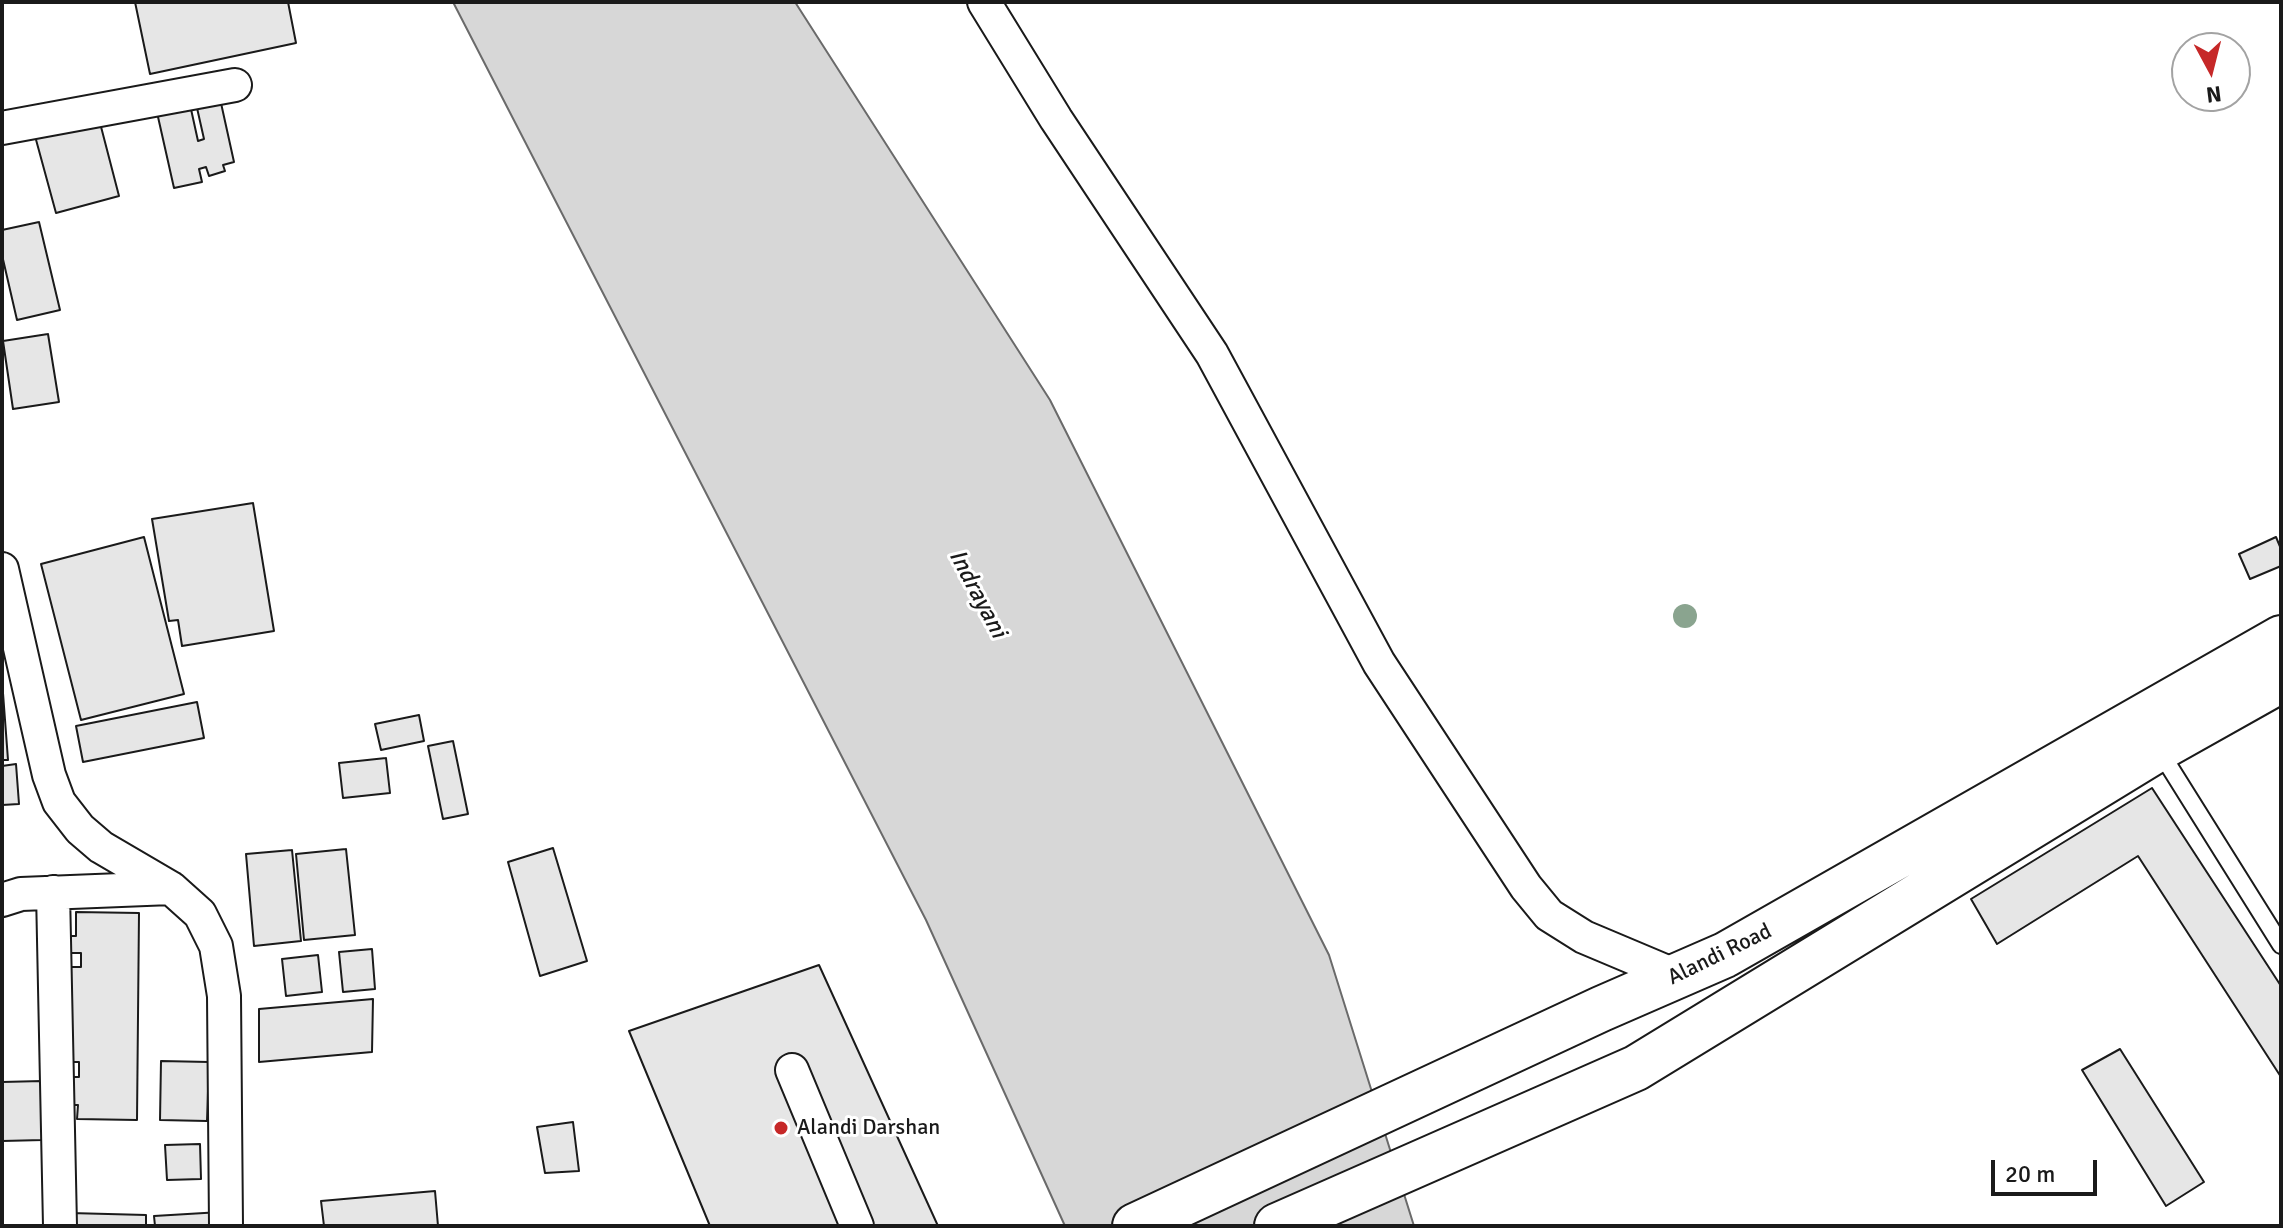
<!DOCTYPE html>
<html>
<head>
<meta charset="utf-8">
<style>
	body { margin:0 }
	#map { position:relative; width:2283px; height:1228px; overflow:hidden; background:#fff; font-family:Signika,sans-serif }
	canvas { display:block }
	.frame { position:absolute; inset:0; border:4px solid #1a1a1a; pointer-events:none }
	.north { position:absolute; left:2171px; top:32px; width:80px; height:80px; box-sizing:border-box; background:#fff; border:2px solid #a3a3a3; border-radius:50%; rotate:173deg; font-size:22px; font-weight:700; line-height:32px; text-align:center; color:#1a1a1a }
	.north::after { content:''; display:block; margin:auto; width:28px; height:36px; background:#c62828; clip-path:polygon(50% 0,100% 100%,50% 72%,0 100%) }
	.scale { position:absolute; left:1991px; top:1160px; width:106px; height:36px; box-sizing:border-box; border:4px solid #1a1a1a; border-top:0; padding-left:10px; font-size:24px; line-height:28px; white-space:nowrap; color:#1a1a1a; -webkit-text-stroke:6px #fff; paint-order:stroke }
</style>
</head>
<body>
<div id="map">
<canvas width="2283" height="1228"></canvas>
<div class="frame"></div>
<div class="north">N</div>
<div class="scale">20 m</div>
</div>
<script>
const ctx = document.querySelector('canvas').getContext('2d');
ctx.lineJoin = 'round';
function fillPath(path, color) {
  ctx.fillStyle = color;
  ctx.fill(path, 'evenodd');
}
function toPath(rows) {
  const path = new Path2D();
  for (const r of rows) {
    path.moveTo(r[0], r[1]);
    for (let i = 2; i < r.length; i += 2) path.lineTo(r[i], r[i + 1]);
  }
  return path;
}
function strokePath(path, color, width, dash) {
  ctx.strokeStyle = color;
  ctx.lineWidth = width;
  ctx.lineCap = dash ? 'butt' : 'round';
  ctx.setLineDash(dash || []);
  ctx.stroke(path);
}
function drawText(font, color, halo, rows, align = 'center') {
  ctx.font = font + ' Signika,sans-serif';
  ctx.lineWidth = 6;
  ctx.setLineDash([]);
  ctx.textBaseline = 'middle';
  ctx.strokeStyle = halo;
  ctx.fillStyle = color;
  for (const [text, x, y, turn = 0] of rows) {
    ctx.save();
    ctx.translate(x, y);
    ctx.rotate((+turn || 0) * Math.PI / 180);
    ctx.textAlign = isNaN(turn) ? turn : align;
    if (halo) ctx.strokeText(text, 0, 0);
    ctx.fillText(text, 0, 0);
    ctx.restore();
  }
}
const water = toPath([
	[453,2,795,2,1050,400,1329,955,1414,1226,1065,1226,926,920,453,2]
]);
fillPath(water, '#d7d7d7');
strokePath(water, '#6a6a6a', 2);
const building = toPath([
	[135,2,288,2,296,43,150,74,135,2],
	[219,94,234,162,223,165,225,171,209,176,206,167,199,169,202,182,174,188,156,108,189,100,198,141,204,139,195,99,219,94],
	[99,119,119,196,56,213,35,136,99,119],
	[39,222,60,310,17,320,2,255,2,230,39,222],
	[48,334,59,402,13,409,3,341,48,334],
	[253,503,274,631,182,646,178,620,169,621,152,519,253,503],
	[144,537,184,694,81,720,41,564,144,537],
	[2276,537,2281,549,2281,566,2250,579,2239,554,2276,537],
	[3,693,8,760,2,760,2,694,3,693],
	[197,702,204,738,83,762,76,726,197,702],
	[419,715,424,741,381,750,375,724,419,715],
	[453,741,468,814,443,819,428,746,453,741],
	[386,758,390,793,343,798,339,763,386,758],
	[16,764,19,804,2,805,2,766,16,764],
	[2152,788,2281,986,2281,1077,2138,856,1997,944,1971,899,2152,788],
	[553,848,587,961,540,976,508,862,553,848],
	[346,849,355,935,304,940,296,854,346,849],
	[292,850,301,941,254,946,246,854,292,850],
	[76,912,139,913,137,1120,77,1119,78,1105,69,1105,70,1077,79,1077,79,1062,70,1062,71,967,81,967,81,953,70,953,71,936,76,936,76,912],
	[372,949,375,989,343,992,339,952,372,949],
	[318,955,322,992,286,996,282,959,318,955],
	[819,965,938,1226,710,1226,629,1031,819,965],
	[373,999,372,1052,259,1062,259,1009,373,999],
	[2120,1049,2204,1182,2166,1206,2082,1070,2120,1049],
	[161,1061,209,1062,207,1121,160,1120,161,1061],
	[42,1081,43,1140,2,1141,2,1082,42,1081],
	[573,1122,579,1171,545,1173,537,1127,573,1122],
	[200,1144,201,1179,167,1180,165,1145,200,1144],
	[435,1191,438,1226,324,1226,321,1201,435,1191],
	[221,1212,222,1226,155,1226,154,1216,221,1212],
	[70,1213,146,1215,146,1226,69,1226,70,1213]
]);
fillPath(building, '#e6e6e6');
strokePath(building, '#1a1a1a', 2);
const lane = toPath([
	[2159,750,2281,945]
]);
const street = toPath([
	[984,2,1056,119,1212,354,1379,663,1526,887,1549,915,1584,937,1679,977],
	[2,128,235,85],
	[2,569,49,775,59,802,80,829,101,847,171,888,200,914,216,946,224,996,226,1226],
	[53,892,60,1226],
	[2,900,21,894,171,888],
	[792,1070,857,1226]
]);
const primary = toPath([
	[1135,1226,1601,1009,1725,955,2281,638],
	[1277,1226,1636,1068,2158,749,2281,680]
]);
strokePath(lane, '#1a1a1a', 20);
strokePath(street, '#1a1a1a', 36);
strokePath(primary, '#1a1a1a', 48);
strokePath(lane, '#fff', 16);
strokePath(street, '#fff', 32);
strokePath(primary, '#fff', 44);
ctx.fillStyle = '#8aa48f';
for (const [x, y] of [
	[1685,616]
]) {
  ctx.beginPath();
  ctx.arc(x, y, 12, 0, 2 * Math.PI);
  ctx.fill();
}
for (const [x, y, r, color] of [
	[781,1128,8,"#c62828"]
]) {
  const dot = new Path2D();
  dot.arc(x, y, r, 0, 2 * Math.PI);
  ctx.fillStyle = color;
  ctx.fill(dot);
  strokePath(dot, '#fff', 3);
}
drawText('22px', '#1a1a1a', '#fff', [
	["Alandi Road",1720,955,-26]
]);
drawText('22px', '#1a1a1a', '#fff', [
	["Alandi Darshan",797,1128]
], 'left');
drawText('italic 24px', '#1a1a1a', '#fff', [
	["Indrayani",977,594,62]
]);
</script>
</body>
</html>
